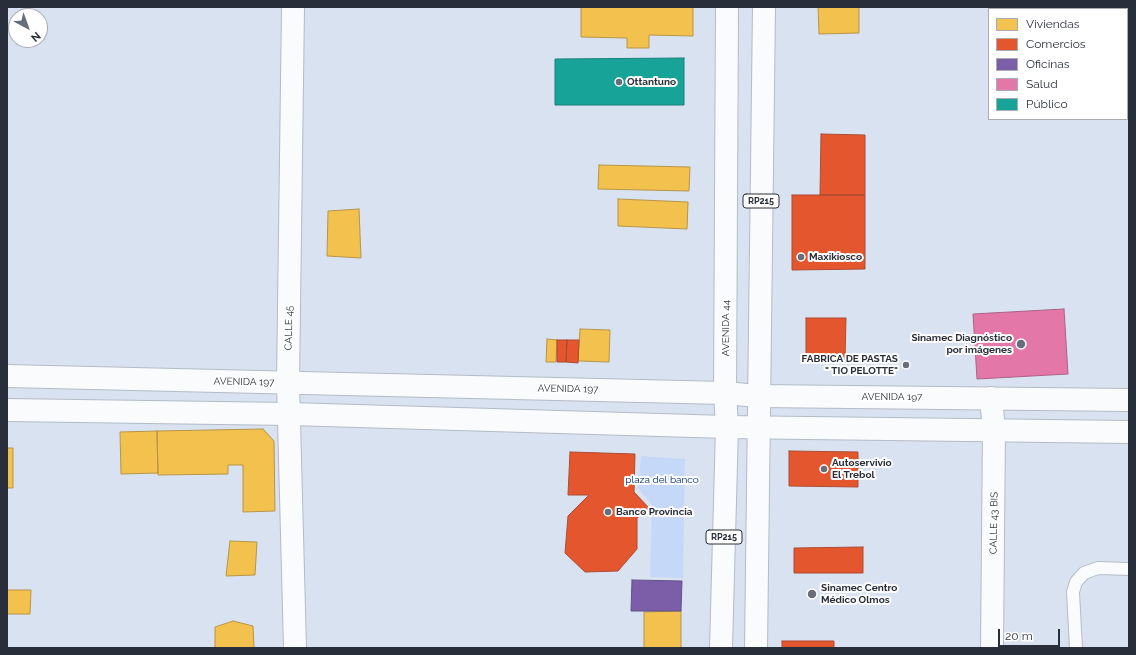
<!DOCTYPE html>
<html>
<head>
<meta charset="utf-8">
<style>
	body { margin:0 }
	#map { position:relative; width:1136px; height:655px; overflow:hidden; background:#d9e2f1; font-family:Raleway,sans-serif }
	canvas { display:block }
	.frame { position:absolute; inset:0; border:8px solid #292f3a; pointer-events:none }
	.legend { position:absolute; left:988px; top:8px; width:140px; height:112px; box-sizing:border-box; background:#fff; border:1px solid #a9acb0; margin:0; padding:5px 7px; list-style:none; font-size:12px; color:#292f3a }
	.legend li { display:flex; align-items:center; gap:8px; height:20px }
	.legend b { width:20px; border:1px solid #a9acb0 }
	.north { position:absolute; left:8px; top:8px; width:40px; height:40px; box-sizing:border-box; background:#fff; border:1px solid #a9acb0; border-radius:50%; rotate:139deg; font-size:11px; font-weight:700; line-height:16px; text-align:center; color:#292f3a }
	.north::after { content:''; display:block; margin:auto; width:14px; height:18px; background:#676e7a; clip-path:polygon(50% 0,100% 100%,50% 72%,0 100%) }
	.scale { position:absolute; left:998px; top:629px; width:62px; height:18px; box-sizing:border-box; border:2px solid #292f3a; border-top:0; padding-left:5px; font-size:12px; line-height:14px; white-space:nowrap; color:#292f3a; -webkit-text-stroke:3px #fff; paint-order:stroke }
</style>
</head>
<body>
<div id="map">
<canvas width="1136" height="655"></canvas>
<div class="frame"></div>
<ul class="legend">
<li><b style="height:11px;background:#f2c14e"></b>Viviendas</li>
<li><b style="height:11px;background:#e4572e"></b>Comercios</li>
<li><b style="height:11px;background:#7b5ea7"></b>Oficinas</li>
<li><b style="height:11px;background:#e377a8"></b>Salud</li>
<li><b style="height:11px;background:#17a398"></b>Público</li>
</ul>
<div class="north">N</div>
<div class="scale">20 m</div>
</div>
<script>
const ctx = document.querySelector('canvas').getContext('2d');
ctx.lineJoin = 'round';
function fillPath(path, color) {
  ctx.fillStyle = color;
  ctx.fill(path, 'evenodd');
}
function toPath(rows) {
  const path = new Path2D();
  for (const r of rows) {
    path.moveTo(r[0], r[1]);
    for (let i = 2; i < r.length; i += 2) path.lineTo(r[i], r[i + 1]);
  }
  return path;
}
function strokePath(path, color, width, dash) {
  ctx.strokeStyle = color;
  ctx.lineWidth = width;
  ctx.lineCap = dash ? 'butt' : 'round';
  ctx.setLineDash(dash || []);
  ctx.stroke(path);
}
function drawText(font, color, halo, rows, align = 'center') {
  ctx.font = font + ' Raleway,sans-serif';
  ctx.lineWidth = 4;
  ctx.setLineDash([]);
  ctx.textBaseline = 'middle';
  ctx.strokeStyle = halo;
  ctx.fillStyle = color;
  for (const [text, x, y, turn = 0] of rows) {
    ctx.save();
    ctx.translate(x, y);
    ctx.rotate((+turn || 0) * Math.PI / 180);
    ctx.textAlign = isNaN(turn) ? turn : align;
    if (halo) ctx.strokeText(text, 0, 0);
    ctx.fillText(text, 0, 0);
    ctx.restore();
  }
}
fillPath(toPath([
	[641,456,685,459,683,578,650,577,652,505,638,488]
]), '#c6d8f7');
const homes = toPath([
	[581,7,693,7,693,36,649,35,649,48,627,48,627,38,581,37,581,7],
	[818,7,859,7,859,33,819,34,818,7],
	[599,165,690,167,689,191,598,189,599,165],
	[618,199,688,202,687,229,618,226,618,199],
	[359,209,361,258,327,256,328,211,359,209],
	[580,329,610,330,609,362,578,361,580,329],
	[547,339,557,340,556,362,546,362,547,339],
	[263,429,274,441,275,511,243,512,243,465,228,465,228,474,158,475,157,431,263,429],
	[157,431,158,473,121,474,120,432,157,431],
	[7,448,13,448,13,488,7,488,7,448],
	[230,541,257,542,255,575,226,576,230,541],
	[7,590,31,590,30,614,7,614,7,590],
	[681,611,681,648,644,648,644,612,681,611],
	[233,621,253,626,254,648,215,648,215,627,233,621]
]);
fillPath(homes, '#f2c14e');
strokePath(homes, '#b69548', 1);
const shops = toPath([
	[821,134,865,135,865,195,820,195,821,134],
	[792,195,865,195,865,269,792,270,792,195],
	[806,318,846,318,845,359,806,359,806,318],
	[557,340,567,340,566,362,557,362,557,340],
	[567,340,579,340,578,363,566,362,567,340],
	[789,451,858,452,858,487,789,486,789,451],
	[570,452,635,454,634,492,649,508,637,518,637,549,618,571,585,572,565,553,568,516,589,495,568,495,570,452],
	[863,547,863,573,794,573,794,548,863,547],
	[782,641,834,641,834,648,782,648,782,641]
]);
fillPath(shops, '#e4572e');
strokePath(shops, '#ac4b32', 1);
const offices = toPath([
	[632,580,682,581,681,611,631,611,632,580]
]);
fillPath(offices, '#7b5ea7');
strokePath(offices, '#625086', 1);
const health = toPath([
	[1064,309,1068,374,977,379,973,314,1064,309]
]);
fillPath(health, '#e377a8');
strokePath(health, '#ab6187', 1);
const public = toPath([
	[684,58,684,105,555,105,555,59,684,58]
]);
fillPath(public, '#17a398');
strokePath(public, '#1c807c', 1);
const service = toPath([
	[1076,648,1073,592,1076,582,1084,573,1098,568,1129,569]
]);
const minor = toPath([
	[293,7,288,383,295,648],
	[991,398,994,430,992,648]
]);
const tertiary = toPath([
	[7,376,725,393,758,396,1129,400],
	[7,410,290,414,727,427,1129,432]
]);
const trunk = toPath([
	[721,648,727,427,725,393,727,7],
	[756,648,764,7]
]);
strokePath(service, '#b4bbc7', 14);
strokePath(minor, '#b4bbc7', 24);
strokePath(tertiary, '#b4bbc7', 24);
strokePath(trunk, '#b4bbc7', 24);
strokePath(service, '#f9fbfd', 12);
strokePath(minor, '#f9fbfd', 22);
strokePath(tertiary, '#f9fbfd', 22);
strokePath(trunk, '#f9fbfd', 22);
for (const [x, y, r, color] of [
	[619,82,4,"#676e7a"],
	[801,257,4,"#676e7a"],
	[1021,344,5,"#676e7a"],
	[906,365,4,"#676e7a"],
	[824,469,4,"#676e7a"],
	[608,512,4,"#676e7a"],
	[812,594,5,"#676e7a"]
]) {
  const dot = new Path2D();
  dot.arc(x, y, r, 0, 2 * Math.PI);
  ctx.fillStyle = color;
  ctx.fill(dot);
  strokePath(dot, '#fff', 1.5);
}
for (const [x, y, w] of [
	[761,201,36],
	[724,537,36]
]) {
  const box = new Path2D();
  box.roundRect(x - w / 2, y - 7, w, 14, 3);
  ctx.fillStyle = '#fff';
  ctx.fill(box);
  strokePath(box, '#292f3a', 1);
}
drawText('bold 9px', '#292f3a', null, [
	["RP215",761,201],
	["RP215",724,537]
]);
drawText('bold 10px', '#292f3a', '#fff', [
	["Ottantuno",627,82],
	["Maxikiosco",809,257],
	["Sinamec Diagnóstico",1012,338,"right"],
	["por imágenes",1012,350,"right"],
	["FABRICA DE PASTAS",898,359,"right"],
	["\" TIO PELOTTE\"",898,371,"right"],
	["Autoservivio",832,463],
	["El Trebol",832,475],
	["Banco Provincia",616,512],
	["Sinamec Centro",821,588],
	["Médico Olmos",821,600]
], 'left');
drawText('10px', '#292f3a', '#fff', [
	["CALLE 45",289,328,-89],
	["AVENIDA 44",726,328,-90],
	["AVENIDA 197",244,382,1],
	["AVENIDA 197",568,389,1],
	["AVENIDA 197",892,397],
	["CALLE 43 BIS",994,523,-89]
]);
drawText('10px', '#032b73', '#fff', [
	["plaza del banco",662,480]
]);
</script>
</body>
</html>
